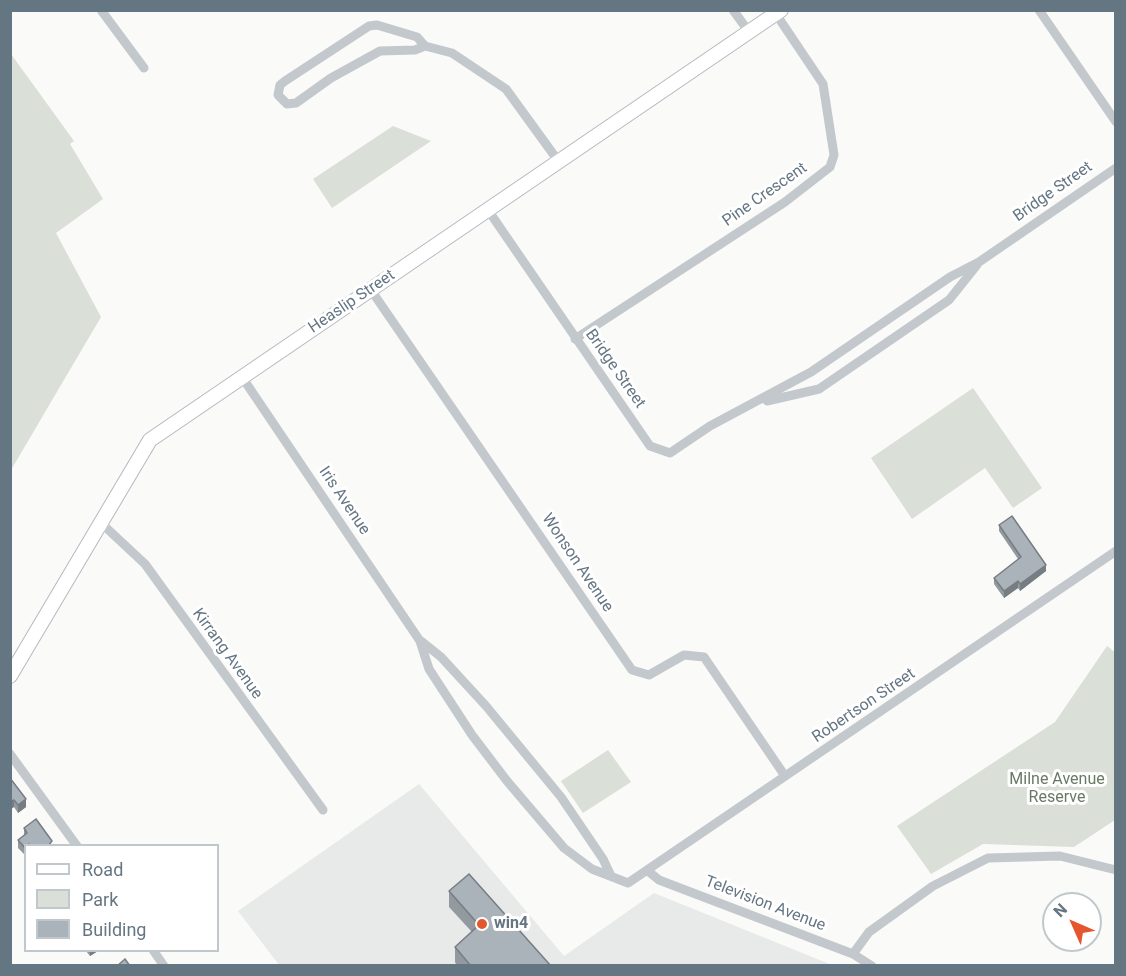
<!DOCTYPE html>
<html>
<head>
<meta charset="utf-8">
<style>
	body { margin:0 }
	#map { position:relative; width:1126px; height:976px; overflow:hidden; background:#fafaf8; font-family:Roboto,sans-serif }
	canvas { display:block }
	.frame { position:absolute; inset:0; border:12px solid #657683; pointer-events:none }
	.legend { position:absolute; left:24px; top:844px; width:195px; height:108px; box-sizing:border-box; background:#fff; border:2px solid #c1c8cd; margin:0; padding:8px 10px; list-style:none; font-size:18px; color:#657683 }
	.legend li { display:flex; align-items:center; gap:12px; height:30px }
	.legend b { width:30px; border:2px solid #c1c8cd }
	.north { position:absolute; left:1042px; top:892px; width:60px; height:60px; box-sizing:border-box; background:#fff; border:2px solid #c1c8cd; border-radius:50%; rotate:315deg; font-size:16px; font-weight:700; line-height:24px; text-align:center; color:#657683 }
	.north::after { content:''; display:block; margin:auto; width:21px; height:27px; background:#e4572e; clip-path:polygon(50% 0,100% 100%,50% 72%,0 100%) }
</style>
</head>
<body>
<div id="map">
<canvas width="1126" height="976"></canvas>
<div class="frame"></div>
<ul class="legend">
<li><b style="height:8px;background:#fff"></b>Road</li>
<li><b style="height:16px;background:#dadfd7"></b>Park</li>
<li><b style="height:16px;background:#aab3b9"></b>Building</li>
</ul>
<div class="north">N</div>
</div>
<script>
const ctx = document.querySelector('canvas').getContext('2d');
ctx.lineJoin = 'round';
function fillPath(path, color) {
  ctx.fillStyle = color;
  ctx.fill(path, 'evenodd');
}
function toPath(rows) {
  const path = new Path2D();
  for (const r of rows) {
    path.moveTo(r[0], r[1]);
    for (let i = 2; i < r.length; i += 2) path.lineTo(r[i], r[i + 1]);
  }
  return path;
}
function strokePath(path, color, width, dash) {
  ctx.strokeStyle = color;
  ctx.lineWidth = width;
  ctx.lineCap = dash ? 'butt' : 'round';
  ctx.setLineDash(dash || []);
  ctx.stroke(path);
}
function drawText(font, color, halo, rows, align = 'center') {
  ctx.font = font + ' Roboto,sans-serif';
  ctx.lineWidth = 6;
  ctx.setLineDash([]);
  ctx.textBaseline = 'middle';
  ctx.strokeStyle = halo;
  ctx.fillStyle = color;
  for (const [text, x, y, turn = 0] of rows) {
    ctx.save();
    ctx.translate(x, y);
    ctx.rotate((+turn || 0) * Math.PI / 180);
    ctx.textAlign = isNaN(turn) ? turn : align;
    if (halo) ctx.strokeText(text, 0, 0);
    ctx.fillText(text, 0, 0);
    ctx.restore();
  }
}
fillPath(toPath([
	[419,784,564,956,654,893,832,965,279,965,238,911]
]), '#e8e9e9');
fillPath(toPath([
	[11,54,74,141,70,144,103,199,56,233,101,317,11,470],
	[393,126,431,141,332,208,313,179],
	[973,388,1042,488,1013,508,985,468,912,519,871,458],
	[1107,646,1116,653,1115,820,1074,847,983,844,931,874,897,826,1055,722],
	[608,750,631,782,583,813,561,781]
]), '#dadfd7');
const secondary = toPath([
	[10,676,150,440,781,10]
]);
strokePath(secondary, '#b3babf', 16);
strokePath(toPath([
	[101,10,144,68],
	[733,10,749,32],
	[1039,10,1116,122],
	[425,46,417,37,377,25,369,26,285,81,280,85,278,95,287,104,296,103,331,78,380,51,415,50,425,46,452,53,506,89,559,162],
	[488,210,650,446,670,453,710,426,811,372,950,277,979,262,1116,168],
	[371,290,632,670,649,675,684,655,704,657,785,776],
	[575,339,785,202,830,167,834,155,823,84,776,14],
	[242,377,420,641,429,669,472,735,507,781,564,848,592,869,628,883,1116,551],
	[767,401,819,389,949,300,977,265],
	[100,522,145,564,323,810],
	[421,641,441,657,486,706,561,797,603,859,611,876],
	[10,754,77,846],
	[648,871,659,880,853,954,872,966],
	[153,950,164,966],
	[853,954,869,932,933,886,988,858,1060,856,1116,870]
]), '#c3c8cc', 9);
strokePath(secondary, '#fff', 14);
fillPath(toPath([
	[999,525,1046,571,1020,591,1018,588,1004,598,994,584,994,578,1018,559,999,531],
	[10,778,26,807,18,813,14,807],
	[24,828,52,846,26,846,25,855,18,848,18,840,24,836],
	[449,891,551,966,457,966,455,962,455,947,472,932,449,907],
	[86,951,98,951,90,956]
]), '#929a9f');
fillPath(toPath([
	[1046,565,1046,571,1020,591,1020,584],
	[1018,581,1018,588,1004,598,1004,591],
	[26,799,26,807,18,813,18,805],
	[14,800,14,807,10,810,10,802],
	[90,951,98,951,90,956]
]), '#777d82');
const building = toPath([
	[1012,516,1046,565,1020,584,1018,581,1004,591,994,578,1021,557,999,525,1012,516],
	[10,778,26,799,18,805,14,800,10,802,10,778],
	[36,819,52,841,48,846,30,846,29,844,26,846,25,848,18,840,27,833,24,828,36,819],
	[469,874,551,966,471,966,455,947,479,925,449,891,469,874],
	[125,959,130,966,117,966,125,959]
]);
fillPath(building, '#aab3b9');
strokePath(building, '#777d82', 1.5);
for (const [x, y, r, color] of [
	[482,924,6,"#e4572e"]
]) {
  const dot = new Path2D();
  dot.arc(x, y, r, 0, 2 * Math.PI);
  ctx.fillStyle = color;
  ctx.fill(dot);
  strokePath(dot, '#fff', 2);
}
drawText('16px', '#657683', '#fff', [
	["Bridge Street",1053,192,-35],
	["Pine Crescent",765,195,-35],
	["Heaslip Street",352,302,-34],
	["Bridge Street",615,369,55],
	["Iris Avenue",344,501,56],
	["Wonson Avenue",577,563,56],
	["Kirrang Avenue",227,654,54],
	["Robertson Street",864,706,-34],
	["Television Avenue",765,904,21]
]);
drawText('16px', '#687a64', '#fff', [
	["Milne Avenue",1057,780],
	["Reserve",1057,798]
]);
drawText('bold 16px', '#657683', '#fff', [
	["win4",494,924]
], 'left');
</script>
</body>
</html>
